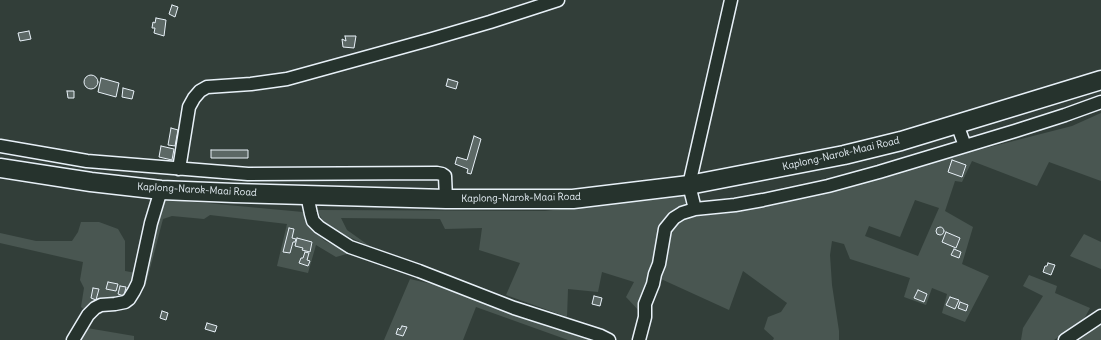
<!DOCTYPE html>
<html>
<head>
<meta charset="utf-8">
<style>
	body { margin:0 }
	canvas { display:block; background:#323e39 }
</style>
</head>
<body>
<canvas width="1101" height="340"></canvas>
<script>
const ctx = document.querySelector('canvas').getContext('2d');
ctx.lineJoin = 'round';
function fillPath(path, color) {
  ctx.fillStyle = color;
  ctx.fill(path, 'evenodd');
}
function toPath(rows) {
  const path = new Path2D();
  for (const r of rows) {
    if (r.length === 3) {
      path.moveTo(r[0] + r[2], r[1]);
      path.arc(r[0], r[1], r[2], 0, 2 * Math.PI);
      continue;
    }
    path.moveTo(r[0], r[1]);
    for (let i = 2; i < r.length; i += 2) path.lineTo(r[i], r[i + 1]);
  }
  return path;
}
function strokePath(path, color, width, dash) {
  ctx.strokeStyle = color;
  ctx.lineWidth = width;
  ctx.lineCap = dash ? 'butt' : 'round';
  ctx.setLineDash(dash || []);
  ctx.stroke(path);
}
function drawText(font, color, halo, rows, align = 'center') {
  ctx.font = font + ' Delius,sans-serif';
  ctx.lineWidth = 3.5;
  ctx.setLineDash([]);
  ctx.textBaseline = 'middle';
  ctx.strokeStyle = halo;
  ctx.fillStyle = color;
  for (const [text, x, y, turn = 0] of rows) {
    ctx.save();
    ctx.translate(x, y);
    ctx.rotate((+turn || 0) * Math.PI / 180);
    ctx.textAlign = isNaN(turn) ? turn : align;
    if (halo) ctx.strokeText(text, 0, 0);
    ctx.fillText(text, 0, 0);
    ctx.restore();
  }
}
fillPath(toPath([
	[1101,113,1101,181,1049,162,1037,186,972,161,962,182,955,181,945,211,973,227,962,264,989,276,965,322,942,313,947,294,932,288,926,305,904,297,910,278,850,259,844,244,832,241,830,255,832,285,839,331,839,340,773,340,774,338,764,329,768,317,781,312,787,303,743,271,729,310,661,279,667,230,675,222,690,217,729,213,812,194,920,165,1072,126],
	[915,200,939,208,918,256,865,236,869,226,900,237],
	[685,193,688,207,671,214,652,270,641,295,641,313,626,297,634,282,602,272,598,292,568,289,567,317,506,295,520,263,479,250,482,228,445,229,440,219,341,218,347,230,371,247,334,230,323,221,317,210,545,211],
	[162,199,303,212,309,227,325,241,350,253,336,257,316,245,308,273,277,266,287,224,210,215,204,219,172,216,163,219,146,284,139,287],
	[81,222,99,222,118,229,125,241,125,271,136,273,131,290,124,298,86,311,81,307,84,288,80,280,83,262,0,243,0,233,36,241,72,241,78,232],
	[1084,234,1101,242,1101,269,1070,256],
	[1029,275,1057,286,1055,293,1090,308,1084,319,1054,340,1021,340,1023,328,1043,296,1023,286],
	[410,279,436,285,591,340,568,340,476,307,463,340,384,340],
	[1101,325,1101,340,1079,340],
	[87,328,134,336,134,340,80,340]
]), '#495651');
const building = toPath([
	[172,5,178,7,175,17,169,14,172,5],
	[156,18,166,20,164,36,154,33,155,28,152,28,153,22,155,23,156,18],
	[29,31,31,39,20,41,18,33,29,31],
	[345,36,356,36,354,48,343,47,342,39,346,41,345,36],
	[91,82,7],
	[101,78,119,83,116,97,98,92,101,78],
	[448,79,458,82,456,89,446,86,448,79],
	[123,88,134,91,132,99,122,97,123,88],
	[67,91,74,91,74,98,68,98,67,91],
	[171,128,178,130,175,146,168,145,171,128],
	[474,136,481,139,471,174,467,173,468,169,455,164,457,157,467,160,474,136],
	[161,146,174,149,172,160,159,157,161,146],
	[211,150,248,150,248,158,211,158,211,150],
	[952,160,966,165,962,177,948,172,952,160],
	[940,231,4],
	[289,228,294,229,292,238,296,239,295,242,293,242,290,253,283,252,289,228],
	[946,232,960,238,956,248,942,242,946,232],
	[297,238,312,242,310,252,302,250,303,248,295,246,297,238],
	[954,249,961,252,959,258,951,255,954,249],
	[305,252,309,253,307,260,310,261,308,266,299,263,301,258,303,258,305,252],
	[1048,263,1055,265,1051,275,1043,272,1045,266,1047,266,1048,263],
	[108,282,118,284,116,291,106,289,108,282],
	[120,286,126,287,124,296,118,294,120,286],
	[93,288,99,289,96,300,91,298,93,288],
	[918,290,927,294,924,302,914,298,918,290],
	[594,296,602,298,600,306,592,304,594,296],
	[950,297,959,300,955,309,946,305,950,297],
	[960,302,968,305,966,311,958,308,960,302],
	[162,311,168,313,166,320,160,318,162,311],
	[207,323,217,326,215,332,205,329,207,323],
	[402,326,407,327,403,336,396,334,398,328,400,330,402,326]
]);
fillPath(building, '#5c6865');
strokePath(building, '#e8f1f8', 1);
const minor = toPath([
	[957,124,965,146],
	[0,146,87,161,248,174,437,173,442,174,445,176,446,199],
	[179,169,189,107,194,98,200,91,207,87,251,84,287,79,432,39,490,22,558,0],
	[307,195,311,214,313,221,319,227,350,247,419,271,514,308,601,336,609,340],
	[695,209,689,185,731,0],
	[73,340,88,315,95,308,101,305,115,304,125,302,129,299,134,291,138,283,151,223,161,190],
	[639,340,645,317,645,304,653,284,655,274,659,264,665,229,674,218,682,213,695,209,735,205,763,200,828,186,879,172,1015,131,1065,115,1101,102],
	[1065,340,1101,316]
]);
const highway = toPath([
	[0,168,91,182,161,190,234,193,446,199,573,199,689,185,844,155,901,141,957,124,1101,80]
]);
strokePath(minor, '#e8f1f8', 15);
strokePath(highway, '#e8f1f8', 21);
strokePath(minor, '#26332d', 12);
strokePath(highway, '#26332d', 18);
drawText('10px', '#e8f1f8', '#26332d', [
	["Kaplong-Narok-Maai Road",841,154,-13],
	["Kaplong-Narok-Maai Road",197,190,3],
	["Kaplong-Narok-Maai Road",521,198,-1]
]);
</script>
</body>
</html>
